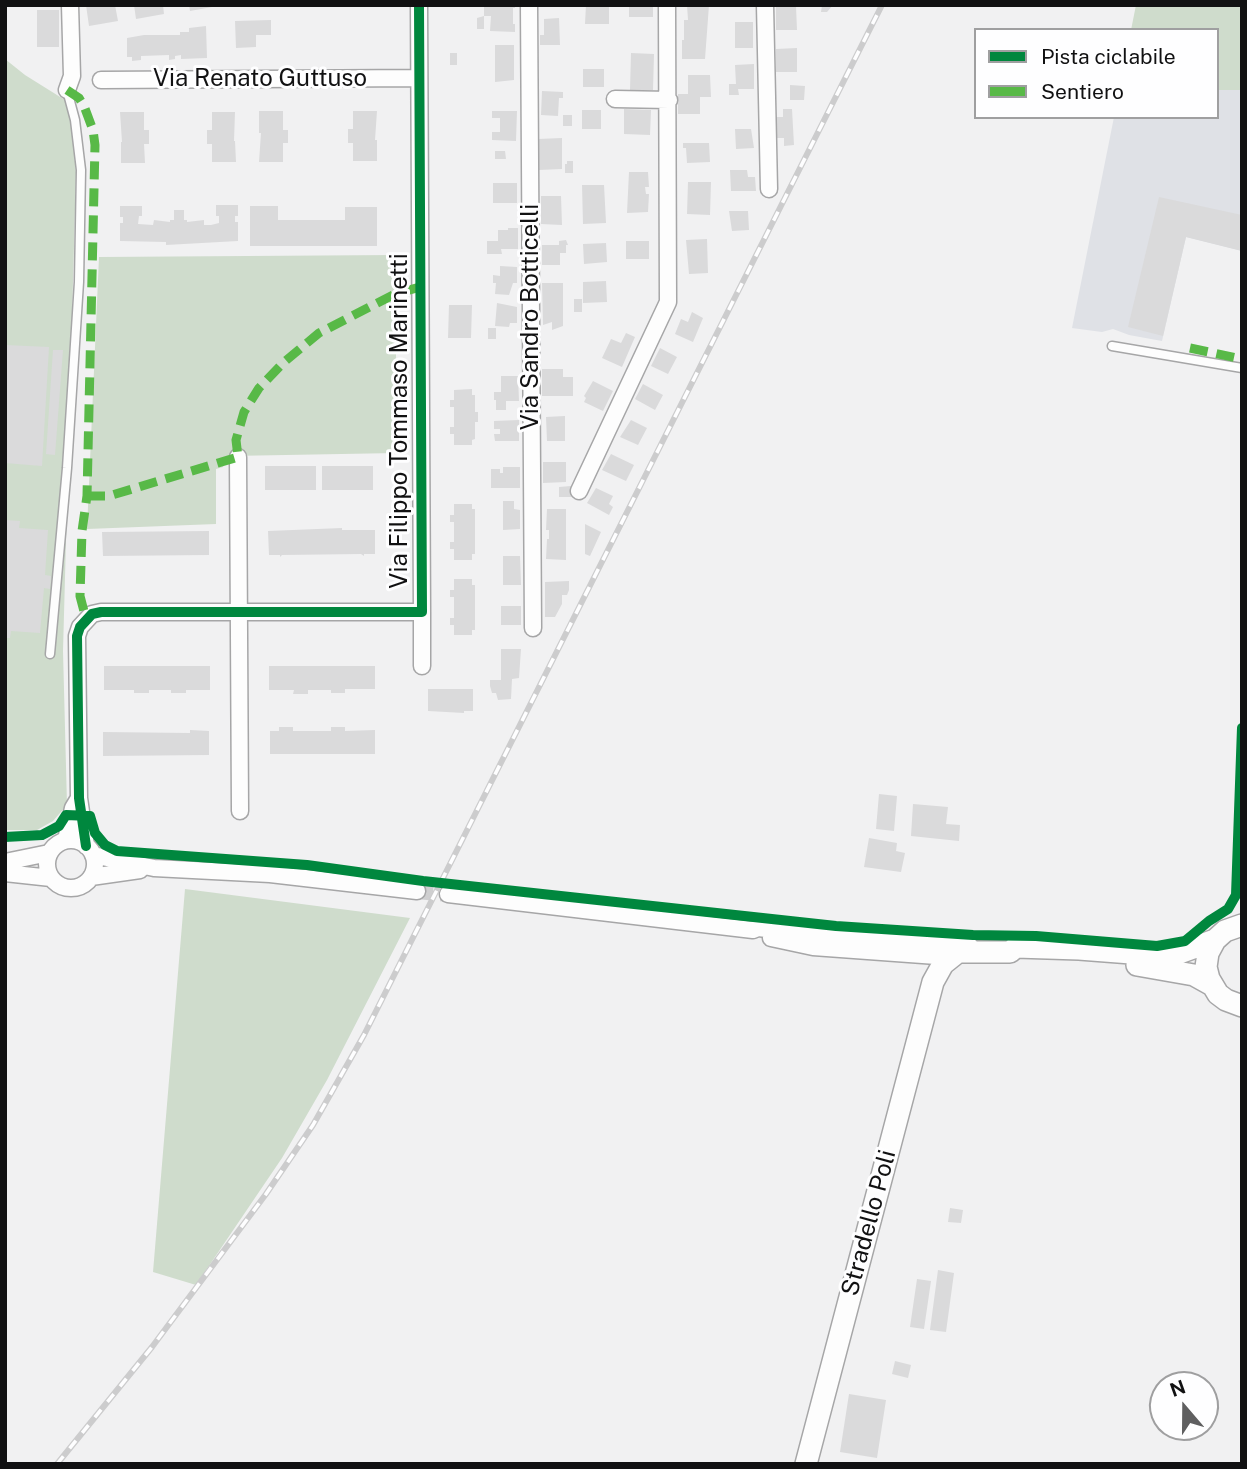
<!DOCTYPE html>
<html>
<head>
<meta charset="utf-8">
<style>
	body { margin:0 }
	#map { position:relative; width:1247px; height:1469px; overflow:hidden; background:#f1f1f2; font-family:"Public Sans",sans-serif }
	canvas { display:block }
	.frame { position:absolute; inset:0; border:7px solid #111112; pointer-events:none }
	.legend { position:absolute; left:974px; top:28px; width:245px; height:91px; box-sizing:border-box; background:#fefeff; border:2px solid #9f9fa0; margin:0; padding:9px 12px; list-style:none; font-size:21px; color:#111112 }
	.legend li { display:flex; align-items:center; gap:14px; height:35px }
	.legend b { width:35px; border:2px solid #9f9fa0 }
	.north { position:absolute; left:1149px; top:1371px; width:70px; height:70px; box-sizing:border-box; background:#fefeff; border:2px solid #9f9fa0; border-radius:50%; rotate:340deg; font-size:19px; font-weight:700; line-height:28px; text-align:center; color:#111112 }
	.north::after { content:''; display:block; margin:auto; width:24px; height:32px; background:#5f5f60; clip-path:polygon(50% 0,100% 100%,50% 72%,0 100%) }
</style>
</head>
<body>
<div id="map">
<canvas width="1247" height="1469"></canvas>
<div class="frame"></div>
<ul class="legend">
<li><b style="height:9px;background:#00873e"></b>Pista ciclabile</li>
<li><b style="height:9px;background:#58b947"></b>Sentiero</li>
</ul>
<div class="north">N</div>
</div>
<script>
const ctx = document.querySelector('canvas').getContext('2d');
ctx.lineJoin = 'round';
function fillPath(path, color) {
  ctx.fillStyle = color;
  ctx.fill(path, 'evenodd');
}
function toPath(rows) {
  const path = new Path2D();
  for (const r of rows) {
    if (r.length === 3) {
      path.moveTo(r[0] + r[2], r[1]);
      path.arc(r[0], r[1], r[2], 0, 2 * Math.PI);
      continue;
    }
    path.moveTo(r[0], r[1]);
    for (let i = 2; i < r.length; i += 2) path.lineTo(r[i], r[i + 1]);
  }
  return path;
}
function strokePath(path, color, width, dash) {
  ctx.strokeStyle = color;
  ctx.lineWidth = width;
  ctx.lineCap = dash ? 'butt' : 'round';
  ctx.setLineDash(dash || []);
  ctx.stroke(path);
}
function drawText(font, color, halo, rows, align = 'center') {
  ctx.font = font + ' "Public Sans",sans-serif';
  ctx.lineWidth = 6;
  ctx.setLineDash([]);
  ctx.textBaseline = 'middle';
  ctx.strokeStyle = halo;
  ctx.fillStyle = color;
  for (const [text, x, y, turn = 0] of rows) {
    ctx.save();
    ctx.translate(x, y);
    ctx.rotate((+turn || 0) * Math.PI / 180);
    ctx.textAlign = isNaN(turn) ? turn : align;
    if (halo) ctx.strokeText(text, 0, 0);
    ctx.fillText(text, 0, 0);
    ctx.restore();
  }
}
fillPath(toPath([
	[1217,90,1242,90,1242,251,1186,237,1162,341,1129,335,1113,329,1102,332,1072,328,1114,117,1217,117]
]), '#dfe1e6');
fillPath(toPath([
	[1136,5,1242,5,1242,90,1217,90,1217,30,1131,30],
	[5,59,25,75,65,100,71,122,76,172,63,651,67,805,53,821,37,830,5,830],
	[395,255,397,453,230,456,226,459,223,467,216,469,216,524,87,529,99,257],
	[185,889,410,918,327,1080,282,1158,196,1285,153,1272]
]), '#cfdccc');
fillPath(toPath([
	[86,5,115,5,118,21,89,26],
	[134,5,163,5,164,14,136,19],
	[189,5,212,5,212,7,190,11],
	[490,5,515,5,515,8,513,8,513,24,515,24,515,32,490,31,491,16,484,16,484,29,477,29,477,18,484,16,484,7],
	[586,5,609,5,609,24,585,24],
	[629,5,653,5,653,17,629,17],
	[687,5,709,5,705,59,682,59,682,40,684,40,684,20,688,20],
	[822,5,833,5,827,12,821,12],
	[776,6,796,6,797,30,776,30],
	[37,10,59,10,59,47,37,47],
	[559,18,560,45,540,45,540,35,544,35,544,19],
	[271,20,271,35,256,35,256,47,236,48,235,21],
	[735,22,753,22,753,48,735,48],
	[206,26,207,58,181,59,181,55,175,56,175,59,169,60,169,55,141,56,141,60,132,61,132,57,127,57,127,38,144,35,180,35,180,32,189,32,189,28],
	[495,45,514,45,514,80,495,82],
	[797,48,797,72,776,72,776,49],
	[450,53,457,53,457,65,450,65],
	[631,53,654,54,653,90,630,90],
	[754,64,754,89,738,89,739,95,729,95,729,84,736,84,735,65],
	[583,69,604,69,604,87,583,87],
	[688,75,710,75,711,97,700,97,700,114,678,114,678,94,688,94],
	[790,85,805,86,804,100,790,100],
	[542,91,563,92,563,98,559,98,558,116,541,115],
	[624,109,651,110,650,135,624,134],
	[783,109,792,109,794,145,784,146,784,138,777,138,775,117,783,117],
	[582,110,601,110,601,129,582,129],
	[259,111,283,111,283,130,288,130,288,143,283,143,283,162,259,162,261,133,259,133],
	[353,111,377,111,375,140,377,140,377,161,353,161,353,143,348,143,348,129,353,129],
	[492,111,517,111,516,141,492,140,492,132,500,132,500,118,492,118],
	[120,112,144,112,144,130,149,130,149,144,144,144,145,163,121,163,121,142,122,142],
	[212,112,235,112,234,141,235,141,236,162,212,162,212,144,207,144,207,130,212,130],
	[563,115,572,115,572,126,563,126],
	[735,129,751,129,754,148,736,149],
	[562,138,562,169,539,170,538,139],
	[683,143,709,143,710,162,687,163,686,148,683,148],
	[495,151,505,151,506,159,495,159],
	[567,161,573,161,573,173,565,173,565,164,567,164],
	[730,170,747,170,748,177,755,177,756,191,731,191],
	[629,172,648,172,649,187,645,187,646,194,649,194,648,212,627,213],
	[688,182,711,182,710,215,687,214],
	[493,183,517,183,517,203,493,203],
	[582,185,604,185,606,223,583,224],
	[541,196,561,196,562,225,541,224],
	[1159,197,1242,215,1242,251,1186,237,1163,336,1128,327],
	[216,205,238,205,238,216,235,216,235,222,238,222,238,241,166,245,166,242,120,241,120,223,123,223,123,217,120,217,120,206,142,206,142,216,139,216,138,224,153,225,154,220,170,222,170,220,174,220,174,210,184,210,184,220,187,220,187,222,204,220,204,225,211,225,219,223,219,216,216,216],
	[250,206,278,206,278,220,345,220,345,207,377,207,377,246,250,246],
	[729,211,748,211,749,230,732,231],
	[508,228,518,228,518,249,501,249,502,254,487,254,487,241,498,241,498,230,508,230],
	[707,239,708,273,689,274,686,240],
	[566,240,568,245,566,245,566,253,560,253,560,265,542,265,542,245,559,245,559,241],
	[626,241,649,241,649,259,626,259],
	[606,243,607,262,584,264,583,244],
	[500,266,517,267,517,283,513,283,509,295,495,294,496,283,493,283,493,275,500,276],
	[606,281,607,302,583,303,583,282],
	[542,283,563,283,563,326,552,330,552,322,543,325],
	[574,299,582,299,582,312,574,312],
	[497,303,517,307,517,323,510,323,509,327,495,326],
	[449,305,472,305,471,338,448,338],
	[692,312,703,318,693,342,675,334,681,319,688,322],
	[488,328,496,328,496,339,488,339],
	[626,333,635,337,622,367,602,358,611,339,621,343],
	[5,345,49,347,42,466,5,463],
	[660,348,677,357,668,374,651,366],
	[53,350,63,350,55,455,46,454],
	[542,369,563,369,563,377,573,377,573,396,542,396],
	[501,376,518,376,519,401,506,401,506,410,496,410,496,400,494,400,494,392,501,392],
	[593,381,613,391,603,411,584,402,586,398,584,396],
	[643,384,663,395,655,410,635,399],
	[472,389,472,395,475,395,475,412,478,412,478,422,475,422,475,439,472,440,472,445,454,445,454,434,450,434,450,427,454,427,454,407,450,407,450,400,454,400,454,390],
	[565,416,565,441,547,441,546,417],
	[519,420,519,441,495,441,494,434,500,434,500,429,494,429,494,421],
	[631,420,647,428,638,445,620,437],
	[611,454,634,465,626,481,602,470],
	[543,462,566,462,566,482,543,483],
	[265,466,316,466,316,490,265,490],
	[322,466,373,466,373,490,322,490],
	[503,467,520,467,520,488,491,488,491,469,500,469,500,473,503,473],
	[571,486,571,497,559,497,559,487],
	[596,488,613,496,609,504,613,507,609,515,587,503],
	[503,501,514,501,514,509,520,510,520,529,503,530],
	[454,504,472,504,472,509,475,509,475,554,472,554,472,560,454,560,454,549,450,549,450,542,454,542,454,522,450,522,450,515,454,515],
	[547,509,566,509,566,560,546,559,547,539,549,539,549,530,546,530],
	[5,520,20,521,19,528,48,530,45,575,51,576,50,589,44,588,40,633,11,631,10,638,5,638],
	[585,524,601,532,590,556,585,554],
	[342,528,342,530,375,530,375,554,364,554,364,556,361,554,282,555,280,557,280,555,269,555,268,531],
	[209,531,209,555,103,556,102,532],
	[503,556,520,556,521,585,503,585],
	[454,579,472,579,472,585,475,585,475,630,472,630,472,635,454,635,454,625,450,625,450,618,454,618,454,597,450,597,450,590,454,590],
	[569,581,569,590,567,595,562,595,562,604,555,617,545,617,545,582],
	[501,606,521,606,521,625,501,625],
	[501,649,521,649,519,678,512,679,511,699,498,700,496,693,492,693,490,686,490,680,501,680],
	[104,666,210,666,210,690,186,690,186,693,171,693,171,690,149,690,149,693,134,693,134,690,104,690],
	[269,666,375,666,375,689,345,689,345,693,331,693,331,690,308,690,308,694,293,694,294,690,269,690],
	[428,689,473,689,473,711,464,711,464,713,428,711],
	[279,727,293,727,293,731,331,731,331,727,345,727,345,731,375,730,375,754,270,754,270,731,279,731],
	[190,730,209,731,209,755,103,756,103,732,190,733],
	[879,794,897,796,894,831,876,829],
	[913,804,948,807,946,824,960,825,959,841,911,836],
	[869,838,897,843,896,851,905,853,901,872,864,867],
	[950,1208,963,1210,961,1223,948,1222],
	[938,1270,954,1273,946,1332,930,1330],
	[917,1279,931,1281,924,1329,910,1327],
	[895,1361,911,1365,908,1378,892,1374],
	[849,1394,886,1400,877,1458,840,1452]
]), '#dadadb');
strokePath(toPath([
	[417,891,448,894]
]), '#cfcfd0', 16, [16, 8]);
const lane = toPath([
	[1112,346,1242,368],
	[50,654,67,468,79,282,81,170,75,120,67,90]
]);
const street = toPath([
	[529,5,533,628],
	[765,5,769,189],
	[101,80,419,78],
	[67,90,72,76,70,5],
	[615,99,669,100],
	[238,457,240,811],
	[579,491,668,302,667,5],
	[422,666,422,612],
	[66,840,73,808,79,798],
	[71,864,24],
	[86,846,79,798,77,636,80,627,92,614,101,612,422,612,419,5],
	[93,855,154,868,270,874,417,891],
	[5,862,49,853],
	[5,873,51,878],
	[91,877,140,870],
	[448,894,753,930,758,928,851,938,970,946],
	[771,938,813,947,950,957]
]);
const secondary = toPath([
	[1242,925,1225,931,1215,940,1208,953,1206,967,1209,979,1218,994,1226,1000,1242,1006],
	[1137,965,1194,975,1212,985],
	[806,1464,933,982,943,964,958,952,1010,952,1016,947,1079,949,1157,955,1179,953,1215,940]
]);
strokePath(lane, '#a6a6a7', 11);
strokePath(street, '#a6a6a7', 19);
strokePath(secondary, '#a6a6a7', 24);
strokePath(lane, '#fdfdfd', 8);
strokePath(street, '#fdfdfd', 16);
strokePath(secondary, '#fdfdfd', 21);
const rail = toPath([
	[57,1464,152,1347,266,1194,313,1125,364,1035,882,5]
]);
strokePath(rail, '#cccccd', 6);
strokePath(rail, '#fefeff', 3.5, [10]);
strokePath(toPath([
	[67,90,79,98,84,106,93,130,95,145,87,496,82,531,80,596,86,619],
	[1190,348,1242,359],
	[87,496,109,496,238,457,236,440,244,412,259,388,283,363,319,333,395,294,420,287]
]), '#58b947', 9, [18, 9]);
strokePath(toPath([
	[5,837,42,835,59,826,66,815,90,816,95,833,105,845,117,851,307,865,423,881,836,926,973,935,1036,936,1157,946,1185,941,1209,921,1228,909,1236,895,1242,728],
	[86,846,79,798,77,636,80,627,92,614,101,612,422,612,419,5]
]), '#00873e', 10);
drawText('24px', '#111112', '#fefeff', [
	["Via Renato Guttuso",260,79],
	["Via Sandro Botticelli",531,317,-90],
	["Via Filippo Tommaso Marinetti",400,421,-90],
	["Stradello Poli",869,1223,-75]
]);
</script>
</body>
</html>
